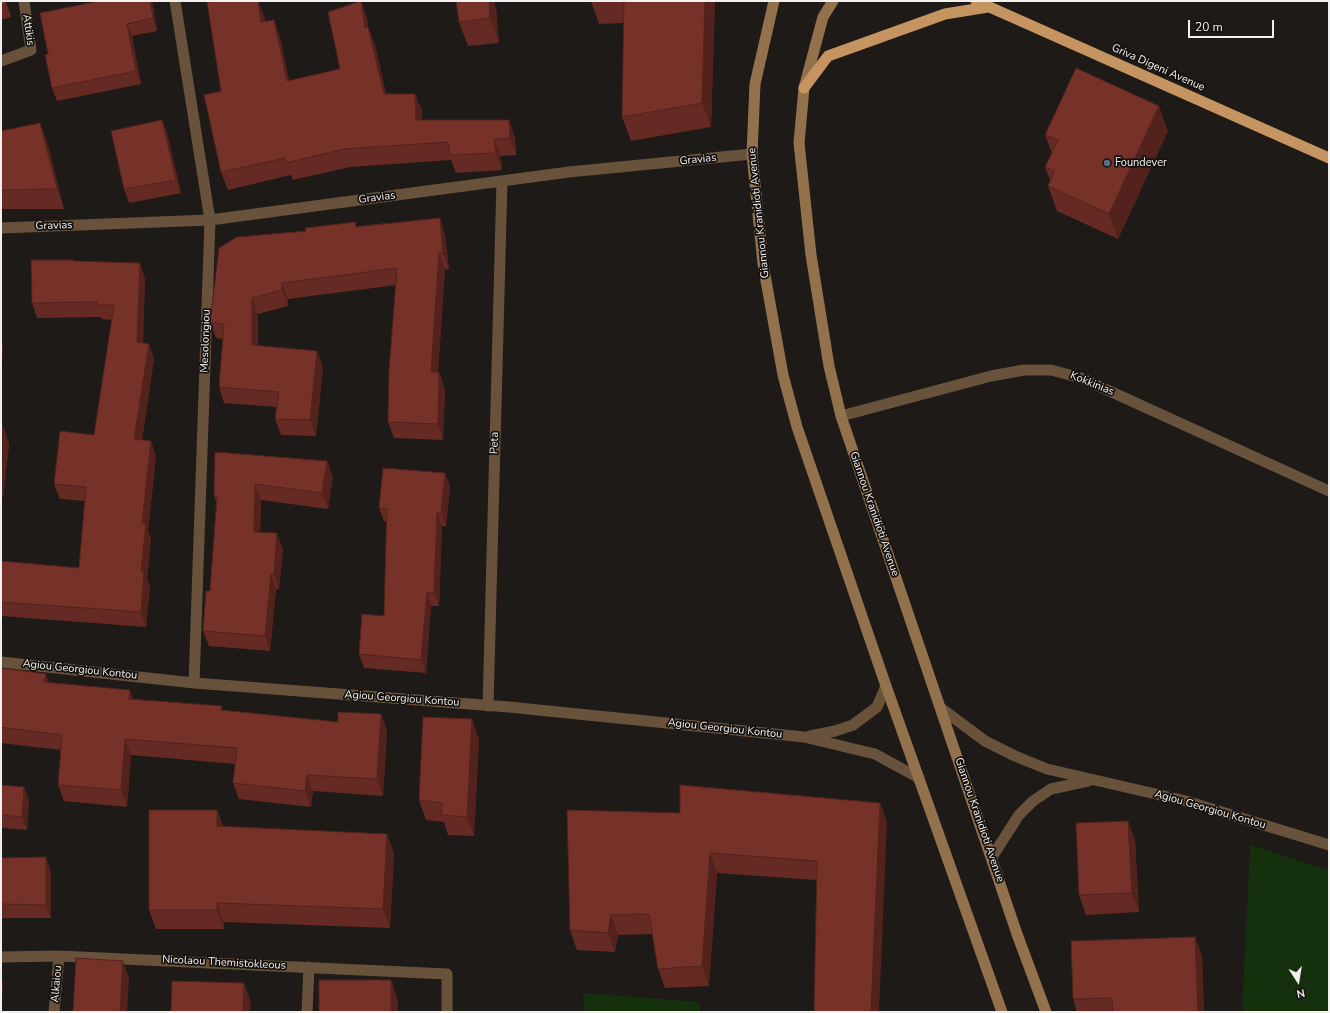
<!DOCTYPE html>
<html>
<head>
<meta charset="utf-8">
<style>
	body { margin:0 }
	#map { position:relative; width:1330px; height:1013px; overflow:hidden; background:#1d1a17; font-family:"Nunito Sans",sans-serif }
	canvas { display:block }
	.frame { position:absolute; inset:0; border:2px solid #f2f0ee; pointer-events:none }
	.north { position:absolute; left:1278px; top:961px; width:40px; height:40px; -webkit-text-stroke:3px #14110e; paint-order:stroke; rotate:168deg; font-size:11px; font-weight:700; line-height:16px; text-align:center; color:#f2f0ee }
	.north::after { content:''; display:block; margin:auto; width:14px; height:18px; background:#f2f0ee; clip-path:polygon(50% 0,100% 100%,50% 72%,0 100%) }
	.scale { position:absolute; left:1188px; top:20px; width:86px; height:18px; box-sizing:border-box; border:2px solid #f2f0ee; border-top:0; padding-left:5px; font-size:12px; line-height:14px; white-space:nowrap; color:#f2f0ee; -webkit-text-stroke:3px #14110e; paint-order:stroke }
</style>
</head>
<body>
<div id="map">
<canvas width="1330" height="1013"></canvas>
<div class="frame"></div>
<div class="north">N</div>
<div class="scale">20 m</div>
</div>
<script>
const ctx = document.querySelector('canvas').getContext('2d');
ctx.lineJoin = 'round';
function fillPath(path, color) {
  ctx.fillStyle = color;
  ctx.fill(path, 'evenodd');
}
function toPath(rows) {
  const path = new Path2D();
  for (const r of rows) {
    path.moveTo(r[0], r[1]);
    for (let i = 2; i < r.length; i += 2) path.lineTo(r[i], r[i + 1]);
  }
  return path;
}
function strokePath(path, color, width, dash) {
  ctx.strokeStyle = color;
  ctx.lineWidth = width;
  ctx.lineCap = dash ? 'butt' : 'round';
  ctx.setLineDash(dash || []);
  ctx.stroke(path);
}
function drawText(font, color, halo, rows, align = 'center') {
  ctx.font = font + ' "Nunito Sans",sans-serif';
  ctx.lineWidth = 3.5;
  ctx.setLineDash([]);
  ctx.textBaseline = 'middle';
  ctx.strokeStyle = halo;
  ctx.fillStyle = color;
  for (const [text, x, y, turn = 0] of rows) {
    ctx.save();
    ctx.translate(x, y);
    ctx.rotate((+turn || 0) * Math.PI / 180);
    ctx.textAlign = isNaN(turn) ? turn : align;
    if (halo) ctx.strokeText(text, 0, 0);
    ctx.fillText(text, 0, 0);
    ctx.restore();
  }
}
fillPath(toPath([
	[1250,845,1329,870,1329,1012,1242,1012],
	[583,993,700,1002,700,1012,584,1012]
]), '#14300d');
strokePath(toPath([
	[175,1,210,220,194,683],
	[1,61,31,50,24,1],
	[1,228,210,220,569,172,752,154],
	[841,416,991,376,1024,370,1051,370,1081,378,1329,491],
	[1,662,194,683,509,707,804,737,875,754,919,778],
	[488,706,502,181],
	[942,709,985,741,1015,756,1047,769,1186,801,1329,845],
	[810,736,835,731,853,725,877,707,886,686],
	[992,857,1019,815,1033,801,1051,789,1088,781],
	[1,957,59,956,447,974,447,1012],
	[54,1012,59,956],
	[307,1012,309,967]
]), '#68523c', 11);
strokePath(toPath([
	[774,1,755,84,752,154,763,264,783,375,797,427,886,686,1002,1012],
	[833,1,823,17,804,88,799,143,811,255,829,366,841,416,1017,934,1046,1012]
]), '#94714d', 11);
strokePath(toPath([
	[976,1,1329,158],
	[804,88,828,56,945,14,988,7]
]), '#c69460', 11);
fillPath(toPath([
	[1,1,6,1,11,17,1,20],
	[99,1,152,1,157,31,132,36,141,84,57,101,52,88,48,54],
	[361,1,367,18,368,27,375,45,386,94,415,94,422,111,422,120,509,120,515,138,516,155,500,156,502,170,456,173,451,160,350,167,293,180,291,175,228,190,221,172,221,91,264,15,265,21,280,37,289,81,340,69],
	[591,1,715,1,711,127,631,141,622,117,624,23,599,24],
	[496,8,499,43,468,46,459,22],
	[162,120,167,133,181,193,129,203,124,189],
	[1,131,47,142,64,209,1,209],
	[1168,131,1118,239,1057,211,1048,186,1050,180,1045,167,1052,153,1045,135],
	[440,218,445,235,449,269,445,269,438,372,439,372,445,389,443,440,394,438,388,422,396,285,288,299,288,306,258,314,258,346,323,367,316,436,281,435,275,419,277,407,224,403,219,387,223,339,216,338,210,322,357,226],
	[73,260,74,261,145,278,143,343,149,344,154,359,142,440,156,456,148,530,151,538,147,579,150,586,146,627,1,616,1,561,79,568,85,501,60,499,54,484,94,435,112,320,102,319,101,317,37,318,32,303],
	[1,426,3,426,9,444,3,497,1,497],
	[215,452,333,476,328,509,261,500,260,532,283,549,279,589,276,589,270,651,209,646,203,631,210,591,217,504,214,496],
	[445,473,450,486,446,527,442,526,439,606,431,606,426,673,364,668,359,654,384,616,386,522,384,521,379,508],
	[1,668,49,683,133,699,223,710,338,722,381,714,387,731,383,796,313,791,311,807,239,799,233,783,235,764,131,755,127,807,64,801,58,785,61,750,1,743],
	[479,739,474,836,448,835,444,822,426,820,419,800],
	[1,785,29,800,27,830,1,828],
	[880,803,887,822,816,880,717,873,709,986,665,988,658,969,652,934,618,935,615,952,577,950,570,930,680,813],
	[217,810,223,826,394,853,390,928,224,922,224,929,156,929,149,910],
	[1135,840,1139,912,1086,915,1079,895],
	[1,858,51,871,51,918,1,918],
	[1202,955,1204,1012,1077,1012,1073,999]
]), '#652a23');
fillPath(toPath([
	[5,1,6,1,11,17,6,4],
	[150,1,152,1,157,31,153,18],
	[258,1,264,15,268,39,261,22],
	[361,1,367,18,368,27,375,45,390,111,384,94,365,28],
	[489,1,494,1,496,8,499,43,490,18],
	[705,1,715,1,711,127,702,103],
	[274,20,280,37,293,99,287,81],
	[127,24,132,36,141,84,136,71],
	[415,94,422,111,423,137,416,120],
	[1159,106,1168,131,1118,239,1109,214],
	[162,120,167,133,181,193,176,180],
	[509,120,515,138,516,155,510,138],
	[40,123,47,142,64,209,57,189],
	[494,139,500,156,502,170,496,153],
	[440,218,445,235,449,269,443,253],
	[439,253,445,269,437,388,431,372],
	[140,263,145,278,142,357,137,342],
	[282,283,288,299,288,306,282,290],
	[252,298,258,314,258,361,252,345],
	[1,340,3,346,1,387],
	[149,344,154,359,140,454,134,439],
	[317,351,323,367,316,436,310,420],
	[439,372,445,389,443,440,438,424],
	[3,426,9,444,3,497,1,491,1,439],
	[151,441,156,456,148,530,151,538,147,579,150,586,146,627,141,612,142,523],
	[327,461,333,476,328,509,322,493],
	[445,473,450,486,446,527,441,513],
	[255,484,261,500,260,547,254,532],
	[437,513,442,526,439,606,434,593],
	[277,533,283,549,279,589,274,574],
	[271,574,276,589,270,651,265,636],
	[427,592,431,606,426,673,421,660],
	[46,674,52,690,44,682],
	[130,690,136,706,129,699],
	[381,714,387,731,383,796,377,779],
	[472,719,479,739,474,836,467,817],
	[125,739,131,755,127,807,121,790],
	[307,775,313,791,311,807,305,791],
	[24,787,29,800,27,830,22,817],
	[880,803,887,822,879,1012,871,1012],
	[217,810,224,830,217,826],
	[1128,821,1135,840,1139,912,1132,893],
	[387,834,394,853,390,928,383,909],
	[710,853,717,873,709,986,702,966],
	[46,857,51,871,51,918,46,905],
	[217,903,224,922,224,929,217,910],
	[611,915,618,935,615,952,608,933],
	[1195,937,1202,955,1204,1012,1198,1012],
	[123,961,129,978,127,1012,120,1012],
	[1,976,3,982,2,1012,1,1012],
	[391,980,398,1000,398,1012,391,1012],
	[244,983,251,1002,250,1012,243,1012]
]), '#53221d');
const building = toPath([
	[1,1,5,1,6,4,1,6,1,1],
	[99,1,150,1,153,18,127,24,136,71,52,88,45,55,48,54,40,13,99,1],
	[222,1,258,1,261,22,274,20,287,81,340,69,328,12,361,1,365,28,368,27,384,94,415,94,416,120,509,120,510,138,494,139,496,153,450,155,448,142,344,149,286,163,285,158,221,172,204,95,221,91,207,2,222,1],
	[456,1,489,1,490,18,459,22,456,1],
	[624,1,705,1,702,103,622,117,624,1],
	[1076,68,1159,106,1109,214,1048,186,1054,171,1045,167,1058,140,1045,135,1076,68],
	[162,120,176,180,124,189,111,131,162,120],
	[40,123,57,189,1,190,1,131,40,123],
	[440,218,443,253,439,253,431,372,439,372,438,424,388,422,389,371,397,268,282,283,282,290,252,298,252,345,317,351,310,420,275,419,279,392,219,387,224,324,210,322,219,248,237,237,306,231,305,228,355,222,356,227,440,218],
	[31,260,73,260,73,261,140,263,137,342,149,344,134,439,151,441,142,523,146,524,141,571,144,572,141,612,1,602,1,561,79,568,86,487,54,484,60,431,94,435,114,305,97,305,97,302,32,303,31,260],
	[1,426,3,426,1,439,1,426],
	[215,452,327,461,322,493,255,484,254,532,277,533,274,574,271,574,265,636,203,631,206,591,210,591,217,496,214,496,215,452],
	[383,468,445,473,441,513,437,513,434,593,427,592,421,660,359,654,362,614,384,616,387,509,379,508,383,468],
	[1,668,46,674,44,682,130,690,129,699,222,706,221,710,338,722,338,712,381,714,377,779,307,775,305,791,233,783,237,748,125,739,121,790,58,785,62,735,1,727,1,668],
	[423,717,472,719,467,817,441,815,442,803,419,800,423,717],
	[1,785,24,787,22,817,1,815,1,785],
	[680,785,880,803,871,1012,814,1012,817,861,710,853,702,966,658,969,649,914,611,915,608,933,570,930,567,810,680,813,680,785],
	[149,810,217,810,217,826,387,834,383,909,217,903,217,910,149,910,149,810],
	[1128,821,1132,893,1079,895,1076,823,1128,821],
	[46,857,46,905,1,904,1,858,46,857],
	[1195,937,1198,1012,1113,1012,1112,998,1073,999,1071,941,1195,937],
	[76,958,123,961,120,1012,73,1012,76,958],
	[319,980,391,980,391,1012,319,1012,319,980],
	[172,981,244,983,243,1012,171,1012,172,981]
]);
fillPath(building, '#763129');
strokePath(building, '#53221d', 1);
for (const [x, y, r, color] of [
	[1107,163,4,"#5c6f8a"]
]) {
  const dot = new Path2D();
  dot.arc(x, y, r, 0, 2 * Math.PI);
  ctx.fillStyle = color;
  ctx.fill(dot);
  strokePath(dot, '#14110e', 1.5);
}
drawText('11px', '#f2f0ee', '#14110e', [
	["Attikis",28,30,82],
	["Griva Digeni Avenue",1158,68,24],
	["Gravias",698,160,-6],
	["Gravias",377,198,-7],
	["Giannou Kranidioti Avenue",759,213,-96],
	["Gravias",54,226,-2],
	["Mesolongiou",206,341,-88],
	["Kokkinias",1092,384,22],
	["Peta",495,443,-88],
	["Giannou Kranidioti Avenue",874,514,71],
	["Agiou Georgiou Kontou",80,670,6],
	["Agiou Georgiou Kontou",402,699,4],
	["Agiou Georgiou Kontou",725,729,6],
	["Agiou Georgiou Kontou",1210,810,16],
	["Giannou Kranidioti Avenue",979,820,71],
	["Nicolaou Themistokleous",224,963,3],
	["Alkaiou",57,984,-85]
]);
drawText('11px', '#f2f0ee', '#14110e', [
	["Foundever",1115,163]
], 'left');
</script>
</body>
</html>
